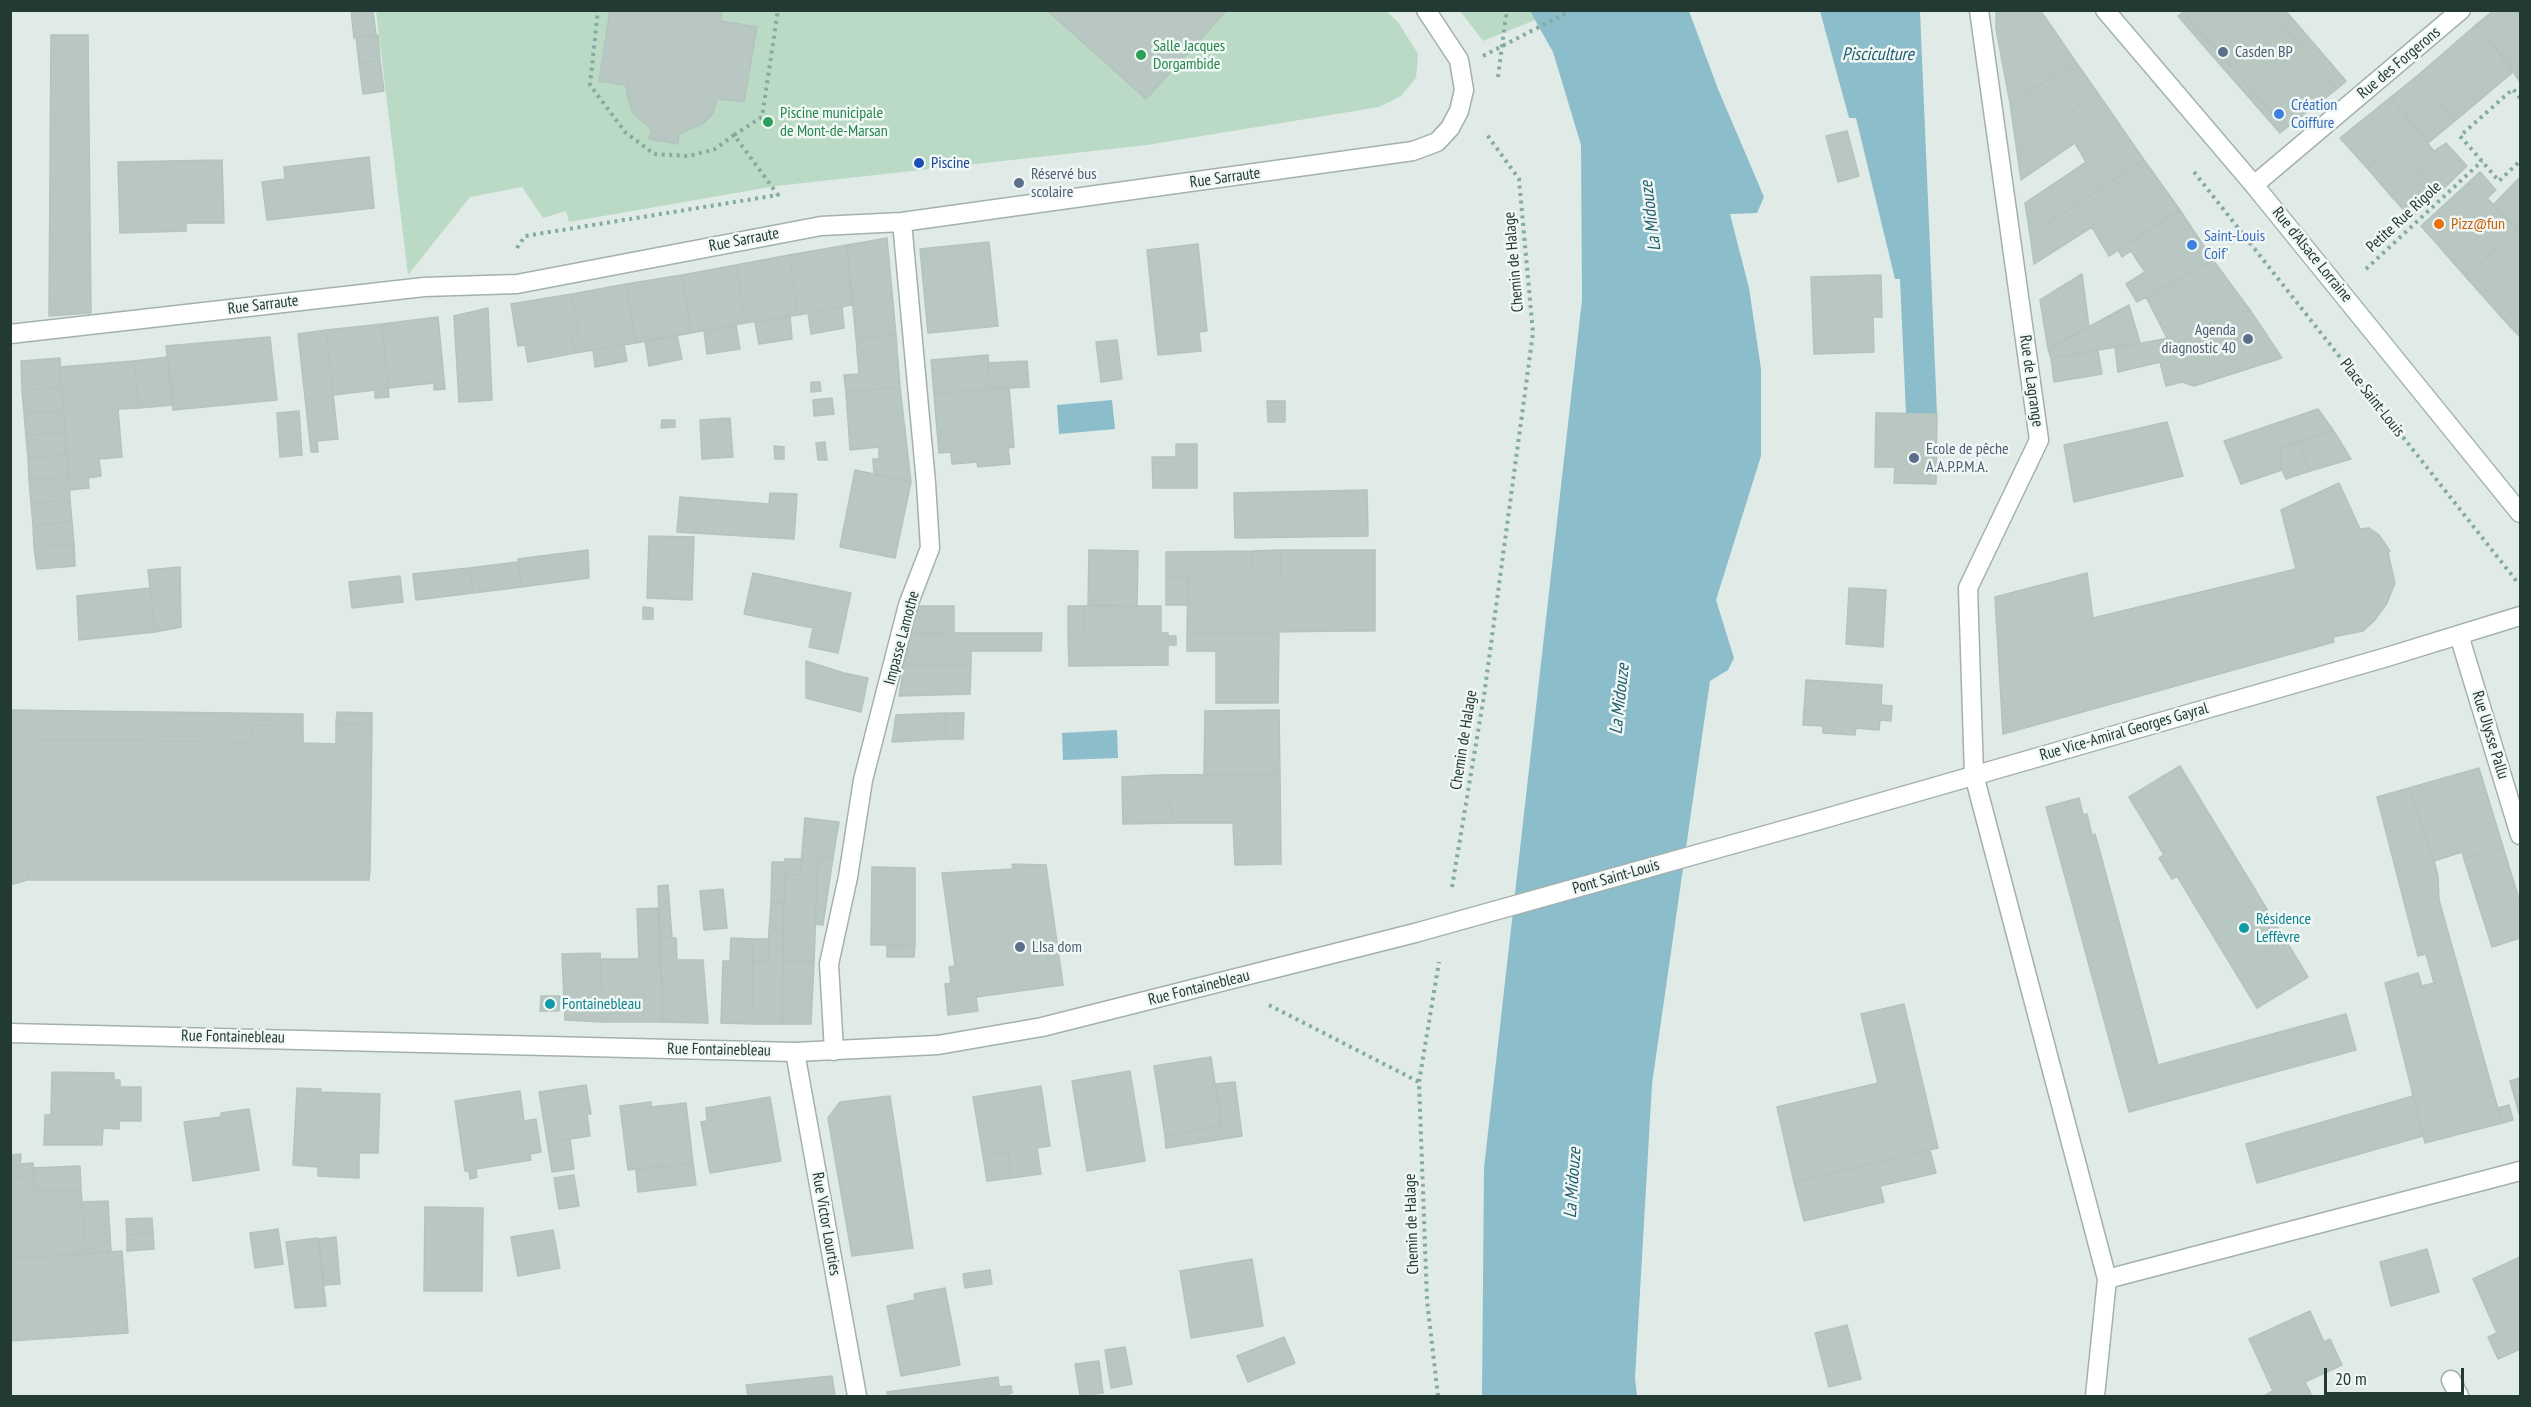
<!DOCTYPE html>
<html>
<head>
<meta charset="utf-8">
<style>
	body { margin:0 }
	#map { position:relative; width:2531px; height:1407px; overflow:hidden; background:#e0eae6; font-family:"PT Sans Narrow",sans-serif }
	canvas { display:block }
	.frame { position:absolute; inset:0; border:12px solid #223934; pointer-events:none }
	.scale { position:absolute; left:2324px; top:1368px; width:140px; height:27px; box-sizing:border-box; border:3px solid #223934; border-top:0; padding-left:8px; font-size:18px; line-height:21px; white-space:nowrap; color:#223934; -webkit-text-stroke:4px #f0f7f4; paint-order:stroke }
</style>
</head>
<body>
<div id="map">
<canvas width="2531" height="1407"></canvas>
<div class="frame"></div>
<div class="scale">20 m</div>
</div>
<script>
const ctx = document.querySelector('canvas').getContext('2d');
ctx.lineJoin = 'round';
function fillPath(path, color) {
  ctx.fillStyle = color;
  ctx.fill(path, 'evenodd');
}
function toPath(rows) {
  const path = new Path2D();
  for (const r of rows) {
    path.moveTo(r[0], r[1]);
    for (let i = 2; i < r.length; i += 2) path.lineTo(r[i], r[i + 1]);
  }
  return path;
}
function strokePath(path, color, width, dash) {
  ctx.strokeStyle = color;
  ctx.lineWidth = width;
  ctx.lineCap = dash ? 'butt' : 'round';
  ctx.setLineDash(dash || []);
  ctx.stroke(path);
}
function drawText(font, color, halo, rows, align = 'center') {
  ctx.font = font + ' "PT Sans Narrow",sans-serif';
  ctx.lineWidth = 5;
  ctx.setLineDash([]);
  ctx.textBaseline = 'middle';
  ctx.strokeStyle = halo;
  ctx.fillStyle = color;
  for (const [text, x, y, turn = 0] of rows) {
    ctx.save();
    ctx.translate(x, y);
    ctx.rotate((+turn || 0) * Math.PI / 180);
    ctx.textAlign = isNaN(turn) ? turn : align;
    if (halo) ctx.strokeText(text, 0, 0);
    ctx.fillText(text, 0, 0);
    ctx.restore();
  }
}
fillPath(toPath([
	[1385,10,1398,22,1418,54,1416,78,1401,96,1379,107,1147,145,776,186,569,222,566,211,543,218,522,187,470,197,408,275,376,11],
	[1460,11,1530,11,1535,20,1483,41]
]), '#badac5');
fillPath(toPath([
	[1530,11,1689,11,1718,89,1764,197,1757,213,1730,214,1749,288,1761,369,1761,456,1716,600,1734,658,1728,670,1710,681,1652,1084,1635,1378,1637,1396,1482,1396,1484,1168,1582,300,1581,145,1553,52],
	[1820,11,1920,11,1937,414,1906,413,1900,279,1895,279,1856,118,1849,118],
	[1112,400,1115,429,1059,434,1057,405],
	[1117,730,1118,758,1063,760,1062,733]
]), '#8bbdcb');
const building = toPath([
	[351,10,373,10,376,35,354,38,351,10],
	[610,10,722,10,721,21,757,27,744,102,717,99,713,113,704,123,679,134,678,144,649,139,652,130,633,113,628,99,626,85,599,81,610,10],
	[1047,10,1227,10,1146,99,1047,10],
	[1996,10,2040,10,2076,62,2010,103,1996,29,1996,10],
	[2185,10,2240,10,2209,41,2183,12,2185,10],
	[2240,10,2270,10,2337,89,2285,129,2209,41,2240,10],
	[2270,10,2285,10,2346,81,2337,89,2270,10],
	[2494,10,2520,10,2520,51,2507,62,2477,24,2494,10],
	[2183,12,2209,41,2203,45,2178,16,2183,12],
	[2477,24,2513,72,2455,121,2417,76,2477,24],
	[51,35,88,35,91,313,49,316,51,35],
	[378,35,380,60,359,63,356,37,378,35],
	[2209,41,2285,129,2280,133,2203,45,2209,41],
	[2520,51,2520,82,2507,62,2520,51],
	[380,60,384,91,363,94,359,63,380,60],
	[2076,62,2097,92,2017,152,2010,103,2076,62],
	[2417,76,2455,121,2428,143,2391,97,2417,76],
	[2097,92,2144,160,2030,235,2025,203,2086,162,2075,143,2021,180,2017,152,2097,92],
	[2391,97,2415,128,2367,168,2340,138,2391,97],
	[2415,128,2434,151,2446,143,2467,166,2440,192,2419,170,2391,196,2367,168,2415,128],
	[1847,131,1859,176,1838,182,1826,136,1847,131],
	[369,157,374,208,267,220,262,182,285,179,284,167,369,157],
	[222,160,224,223,186,223,186,231,120,233,118,162,222,160],
	[2144,160,2180,210,2109,256,2092,227,2034,264,2030,235,2144,160],
	[2419,170,2440,192,2411,218,2391,196,2419,170],
	[2480,172,2496,190,2437,244,2421,226,2480,172],
	[2520,177,2520,227,2517,230,2493,205,2520,177],
	[2487,198,2517,230,2465,276,2437,244,2487,198],
	[2180,210,2213,260,2137,302,2126,284,2145,272,2131,251,2122,257,2118,250,2180,210],
	[2520,227,2520,304,2504,320,2465,276,2520,227],
	[887,238,896,335,856,338,847,245,887,238],
	[989,242,998,326,928,333,920,249,989,242],
	[1198,244,1207,331,1199,332,1201,351,1158,355,1147,250,1198,244],
	[847,245,852,305,798,315,789,255,847,245],
	[789,255,798,315,745,323,736,265,789,255],
	[2213,260,2250,310,2167,338,2146,297,2213,260],
	[736,265,745,323,691,333,682,275,736,265],
	[2082,274,2089,327,2048,349,2040,300,2082,274],
	[682,275,691,333,636,343,626,284,682,275],
	[1881,275,1882,317,1873,317,1874,352,1814,354,1811,277,1881,275],
	[626,284,636,343,575,353,572,335,579,334,572,294,626,284],
	[572,294,579,334,572,335,575,353,528,362,525,345,518,346,511,304,572,294],
	[2520,304,2520,337,2504,320,2520,304],
	[2129,305,2140,343,2051,358,2048,349,2129,305],
	[842,307,844,328,811,334,808,313,842,307],
	[488,308,492,400,459,402,454,316,488,308],
	[2250,310,2282,358,2194,386,2182,382,2166,386,2160,362,2118,372,2115,348,2164,339,2250,310],
	[790,316,792,339,759,344,755,322,790,316],
	[438,317,445,389,434,390,434,383,388,388,382,324,438,317],
	[382,324,389,397,375,398,375,390,333,395,326,330,382,324],
	[736,325,740,349,707,354,704,331,736,325],
	[326,330,338,439,317,441,318,452,311,452,298,334,326,330],
	[677,335,682,359,649,366,645,341,677,335],
	[896,335,900,387,846,392,844,375,859,374,856,338,896,335],
	[270,337,277,400,173,410,166,346,270,337],
	[1117,340,1122,379,1101,382,1096,342,1117,340],
	[624,345,627,361,595,367,593,350,624,345],
	[2098,351,2102,374,2054,382,2051,358,2098,351],
	[988,355,990,389,934,394,931,360,988,355],
	[168,357,173,405,139,408,134,361,168,357],
	[60,358,61,388,22,390,21,361,60,358],
	[134,361,139,408,118,409,122,457,99,459,101,476,88,478,89,488,70,490,60,367,134,361],
	[1027,361,1029,387,990,389,988,363,1027,361],
	[811,382,820,382,821,391,811,392,811,382],
	[900,387,911,482,874,474,873,459,879,459,879,447,850,450,846,392,900,387],
	[1009,387,1014,447,1008,448,1010,464,978,467,977,462,952,464,951,452,939,453,934,394,1009,387],
	[61,388,64,411,24,413,22,390,61,388],
	[832,398,834,414,814,416,813,400,832,398],
	[1267,401,1285,401,1285,422,1268,422,1267,401],
	[2318,409,2333,430,2280,447,2282,470,2241,484,2224,441,2318,409],
	[64,411,65,432,26,436,24,413,64,411],
	[299,411,302,455,280,457,277,413,299,411],
	[1876,413,1937,414,1936,484,1894,483,1895,467,1875,467,1876,413],
	[730,418,733,457,702,459,700,420,730,418],
	[662,420,675,420,675,427,661,428,662,420],
	[2167,422,2183,476,2074,502,2064,445,2167,422],
	[2333,430,2351,459,2310,471,2300,441,2333,430],
	[65,432,67,455,28,458,26,436,65,432],
	[2300,441,2310,471,2286,479,2281,468,2280,447,2300,441],
	[825,442,827,460,818,460,816,443,825,442],
	[1176,444,1197,444,1197,488,1176,488,1176,444],
	[774,446,784,447,784,459,775,459,774,446],
	[67,455,69,477,29,480,28,458,67,455],
	[1152,457,1176,457,1176,488,1153,488,1152,457],
	[855,470,911,482,895,558,840,547,855,470],
	[69,477,70,500,31,503,29,480,69,477],
	[2339,483,2360,529,2369,528,2379,535,2390,551,2388,553,2395,583,2387,603,2374,621,2363,631,2333,637,2334,642,2003,734,1995,597,2087,573,2093,618,2296,569,2281,510,2339,483],
	[1367,490,1368,536,1235,538,1234,493,1367,490],
	[770,493,797,494,794,539,677,532,680,497,769,504,770,493],
	[70,500,72,522,33,525,31,503,70,500],
	[72,522,74,544,34,547,33,525,72,522],
	[649,536,694,537,692,600,647,598,649,536],
	[74,544,75,566,37,569,34,547,74,544],
	[588,550,589,578,521,587,518,559,588,550],
	[1089,550,1138,551,1137,606,1088,605,1089,550],
	[1280,550,1344,550,1344,631,1187,633,1188,578,1166,577,1166,552,1253,551,1253,576,1281,576,1280,550],
	[1280,550,1281,576,1253,576,1253,551,1280,550],
	[1344,550,1375,550,1375,631,1344,631,1344,550],
	[518,562,521,587,473,593,469,568,518,562],
	[180,567,181,627,155,632,148,570,180,567],
	[469,568,473,593,416,600,413,574,469,568],
	[753,573,851,593,838,653,809,647,813,628,744,614,753,573],
	[400,576,403,602,352,608,349,582,400,576],
	[1166,577,1188,578,1187,605,1166,605,1166,577],
	[150,588,155,632,79,640,77,596,150,588],
	[1849,588,1886,590,1883,647,1846,644,1849,588],
	[914,606,954,606,954,635,909,633,914,606],
	[1068,606,1085,606,1085,635,1068,634,1068,606],
	[1085,606,1161,606,1161,633,1168,633,1168,636,1176,636,1176,645,1168,645,1168,665,1069,666,1068,634,1085,635,1085,606],
	[643,607,653,608,653,619,643,619,643,607],
	[909,633,1042,633,1041,651,971,651,971,665,904,665,909,633],
	[1187,633,1279,633,1278,703,1216,703,1216,651,1187,651,1187,633],
	[806,661,844,673,868,678,861,712,806,698,806,661],
	[904,665,971,665,970,694,899,696,904,665],
	[1806,680,1882,685,1881,705,1892,706,1891,721,1880,720,1879,730,1856,728,1855,735,1823,733,1823,726,1803,725,1806,680],
	[10,710,303,714,303,726,252,725,251,742,10,739,10,710],
	[1279,710,1280,774,1204,775,1205,711,1279,710],
	[337,712,372,713,372,725,336,724,337,712],
	[945,713,946,739,892,742,896,715,945,713],
	[945,713,964,713,963,739,946,739,945,713],
	[336,724,372,725,370,870,27,870,27,880,10,885,10,739,251,742,252,725,303,726,303,743,336,744,336,724],
	[2180,766,2308,977,2257,1008,2177,876,2172,879,2159,858,2164,855,2129,797,2180,766],
	[2479,768,2503,847,2464,859,2462,852,2434,861,2409,788,2479,768],
	[1280,774,1281,864,1235,865,1233,823,1175,823,1158,775,1280,774],
	[1158,775,1175,823,1123,824,1122,777,1158,775],
	[2409,788,2434,861,2438,876,2439,900,2502,1123,2425,1143,2385,983,2418,973,2422,986,2434,983,2426,954,2418,956,2377,797,2409,788],
	[2079,798,2083,815,2087,814,2092,835,2095,834,2158,1065,2346,1014,2356,1050,2129,1112,2046,807,2079,798],
	[805,818,839,822,833,858,818,857,814,962,783,961,785,874,800,875,805,818],
	[2503,847,2520,902,2520,938,2492,947,2464,859,2503,847],
	[818,857,833,858,823,925,815,924,818,857],
	[785,859,801,859,800,875,785,874,784,903,771,903,772,862,785,862,785,859],
	[1012,864,1046,865,1063,985,976,997,978,1011,948,1015,945,984,951,983,949,967,955,966,942,873,1013,869,1012,864],
	[872,867,915,868,915,945,871,945,872,867],
	[27,870,370,870,369,880,27,880,27,870],
	[668,885,672,938,660,938,658,886,668,885],
	[723,889,727,928,704,930,700,891,723,889],
	[771,903,784,903,783,931,769,930,771,903],
	[658,908,663,1022,603,1022,600,959,639,959,637,909,658,908],
	[769,930,783,931,782,1024,752,1024,752,961,768,961,769,930],
	[660,938,676,938,677,960,703,960,708,1023,663,1022,660,938],
	[731,938,753,939,752,1024,721,1023,723,961,730,961,731,938],
	[753,939,769,939,768,961,752,961,753,939],
	[915,945,914,957,887,957,887,946,915,945],
	[600,953,603,1022,565,1020,562,954,600,953],
	[783,961,814,962,811,1024,782,1024,783,961],
	[541,996,560,996,559,1011,540,1011,541,996],
	[1904,1004,1938,1148,1794,1182,1777,1107,1878,1083,1861,1014,1904,1004],
	[1211,1057,1221,1125,1165,1136,1154,1066,1211,1057],
	[1130,1071,1145,1161,1087,1171,1072,1081,1130,1071],
	[52,1072,114,1073,114,1080,120,1080,120,1087,141,1087,141,1121,119,1121,119,1129,103,1128,102,1145,44,1145,45,1115,51,1115,52,1072],
	[2520,1078,2520,1117,2510,1081,2520,1078],
	[1235,1082,1242,1136,1166,1148,1165,1136,1221,1125,1216,1084,1235,1082],
	[586,1085,591,1114,587,1114,590,1136,556,1141,557,1148,571,1146,574,1169,552,1172,539,1092,586,1085],
	[1041,1086,1050,1146,1037,1148,1041,1174,1011,1178,1008,1152,983,1156,973,1097,1041,1086],
	[297,1088,321,1089,320,1092,380,1094,378,1153,359,1153,359,1178,318,1176,318,1167,293,1165,297,1088],
	[520,1091,524,1121,536,1119,541,1152,530,1154,531,1160,476,1169,477,1177,470,1179,469,1171,465,1171,455,1101,520,1091],
	[890,1096,913,1248,852,1256,828,1118,840,1102,890,1096],
	[2413,1096,2423,1136,2257,1183,2246,1144,2413,1096],
	[770,1097,781,1161,710,1173,701,1122,707,1121,706,1108,770,1097],
	[651,1102,651,1107,686,1103,693,1163,628,1170,620,1106,651,1102],
	[2509,1105,2513,1120,2502,1123,2498,1108,2509,1105],
	[249,1109,259,1170,193,1181,184,1122,221,1117,221,1113,249,1109],
	[570,1139,571,1146,557,1148,556,1141,570,1139],
	[1930,1150,1936,1173,1880,1186,1884,1202,1804,1221,1794,1182,1930,1150],
	[1008,1152,1011,1178,987,1181,983,1156,1008,1152],
	[21,1154,20,1164,33,1163,34,1176,10,1177,10,1155,21,1154],
	[693,1163,696,1185,638,1192,636,1170,693,1163],
	[80,1166,81,1190,35,1192,33,1168,80,1166],
	[574,1175,579,1206,559,1209,554,1178,574,1175],
	[34,1176,35,1192,81,1190,86,1254,10,1259,10,1177,34,1176],
	[108,1201,111,1252,86,1254,82,1202,108,1201],
	[425,1207,483,1208,482,1291,424,1291,425,1207],
	[152,1218,153,1233,127,1235,126,1219,152,1218],
	[278,1229,283,1264,255,1268,250,1233,278,1229],
	[553,1230,560,1268,518,1276,511,1237,553,1230],
	[153,1233,154,1249,127,1251,127,1235,153,1233],
	[336,1237,340,1284,324,1285,319,1239,336,1237],
	[318,1238,326,1306,295,1308,286,1242,318,1238],
	[2427,1249,2439,1292,2391,1306,2380,1262,2427,1249],
	[122,1251,128,1333,10,1341,10,1259,122,1251],
	[2520,1257,2520,1349,2498,1359,2488,1337,2497,1333,2473,1279,2520,1257],
	[1252,1259,1263,1326,1191,1338,1180,1271,1252,1259],
	[990,1270,992,1284,965,1288,963,1274,990,1270],
	[945,1288,960,1365,901,1376,887,1306,915,1300,914,1294,945,1288],
	[2310,1311,2324,1342,2330,1339,2342,1365,2305,1382,2312,1396,2264,1396,2273,1391,2249,1339,2310,1311],
	[1847,1325,1861,1379,1829,1387,1815,1333,1847,1325],
	[1284,1337,1295,1363,1248,1382,1237,1356,1284,1337],
	[1125,1347,1132,1384,1111,1388,1105,1350,1125,1347],
	[1099,1361,1103,1393,1080,1396,1075,1364,1099,1361],
	[832,1376,835,1396,748,1396,746,1385,832,1376],
	[998,1377,999,1387,1011,1386,1012,1393,1001,1396,888,1396,887,1392,998,1377]
]);
fillPath(building, '#b9c7c2');
strokePath(building, '#b3c3bd', 1.5);
const service = toPath([
	[1974,775,2107,1279,2520,1171],
	[2095,1396,2107,1279]
]);
const minor = toPath([
	[2254,185,2461,10],
	[10,334,424,287,517,284,821,226,902,222,1413,151,1437,142,1450,128,1459,111,1464,90,1459,60,1426,10],
	[2459,635,2520,835],
	[1974,775,1968,588,2039,440,1979,10],
	[834,1051,829,964,848,877,863,780,908,605,930,548,926,483,902,222],
	[795,1052,857,1396],
	[2451,1380,2459,1396]
]);
const tertiary = toPath([
	[1816,821,2387,657,2520,616],
	[10,1033,795,1052,938,1045,1042,1027,1415,933]
]);
const secondary = toPath([
	[2105,10,2254,185,2520,513]
]);
strokePath(service, '#a3b1ad', 21);
strokePath(minor, '#a3b1ad', 21);
strokePath(tertiary, '#a3b1ad', 21);
strokePath(secondary, '#a0b5af', 21);
strokePath(toPath([
	[1498,77,1506,15,1503,10],
	[2520,98,2513,89,2460,136,2499,181,2520,161],
	[734,135,762,117,778,10],
	[2194,172,2518,583],
	[517,248,525,236,778,195,734,135,715,149,689,156,654,154,625,132,590,85,598,10],
	[2366,269,2482,161],
	[1452,887,1484,696,1533,333,1519,179,1485,132],
	[1269,1005,1419,1082],
	[1438,1396,1427,1300,1419,1082,1439,962]
]), '#83aba1', 4, [3, 4.5]);
strokePath(service, '#fff', 18);
strokePath(minor, '#fff', 18);
strokePath(tertiary, '#fff', 18);
strokePath(secondary, '#fff', 18);
const tertiaryBridge = toPath([
	[1415,933,1816,821]
]);
strokePath(tertiaryBridge, '#a3b1ad', 21, []);
strokePath(toPath([
	[1483,56,1572,10]
]), '#83aba1', 4, [3, 4.5]);
strokePath(tertiaryBridge, '#fff', 18);
for (const [x, y, r, color] of [
	[2223,52,6,"#5c6f8a"],
	[1141,55,6,"#2e9e5b"],
	[2279,114,6,"#3f7fe0"],
	[768,122,6,"#2e9e5b"],
	[919,163,6,"#1a4fb4"],
	[1019,183,6,"#5c6f8a"],
	[2439,224,6,"#e8710a"],
	[2192,245,6,"#3f7fe0"],
	[2248,339,6,"#5c6f8a"],
	[1914,458,6,"#5c6f8a"],
	[2244,928,6,"#0f9aa8"],
	[1020,947,6,"#5c6f8a"],
	[550,1004,6,"#0f9aa8"]
]) {
  const dot = new Path2D();
  dot.arc(x, y, r, 0, 2 * Math.PI);
  ctx.fillStyle = color;
  ctx.fill(dot);
  strokePath(dot, '#f0f7f4', 2);
}
drawText('16px', '#27864d', '#f0f7f4', [
	["Salle Jacques",1153,46],
	["Dorgambide",1153,64],
	["Piscine municipale",780,113],
	["de Mont-de-Marsan",780,131]
], 'left');
drawText('16px', '#4e5e75', '#f0f7f4', [
	["Casden BP",2235,52],
	["Réservé bus",1031,174],
	["scolaire",1031,192],
	["Agenda",2236,330,"right"],
	["diagnostic 40",2236,348,"right"],
	["Ecole de pêche",1926,449],
	["A.A.P.P.M.A.",1926,467],
	["LIsa dom",1032,947]
], 'left');
drawText('16px', '#223934', '#f0f7f4', [
	["Rue des Forgerons",2399,63,-40],
	["Rue Sarraute",1225,178,-8],
	["Petite Rue Rigole",2404,217,-43],
	["Rue Sarraute",744,240,-11],
	["Rue d'Alsace Lorraine",2312,255,51],
	["Chemin de Halage",1514,262,-95],
	["Rue Sarraute",263,305,-7],
	["Rue de Lagrange",2031,381,82],
	["Place Saint-Louis",2372,398,52],
	["Impasse Lamothe",902,638,-75],
	["Rue Vice-Amiral Georges Gayral",2124,732,-16],
	["Rue Ulysse Pallu",2490,735,73],
	["Chemin de Halage",1464,740,-81],
	["Pont Saint-Louis",1616,877,-16],
	["Rue Fontainebleau",1199,988,-14],
	["Rue Fontainebleau",233,1037,1],
	["Rue Fontainebleau",719,1050,1],
	["Rue Victor Lourties",826,1224,80],
	["Chemin de Halage",1412,1224,-92]
]);
drawText('16px', '#366cbe', '#f0f7f4', [
	["Création",2291,105],
	["Coiffure",2291,123],
	["Saint-Louis",2204,236],
	["Coif'",2204,254]
], 'left');
drawText('16px', '#164399', '#f0f7f4', [
	["Piscine",931,163]
], 'left');
drawText('16px', '#c56008', '#f0f7f4', [
	["Pizz@fun",2451,224]
], 'left');
drawText('16px', '#0d838f', '#f0f7f4', [
	["Résidence",2256,919],
	["Leffèvre",2256,937],
	["Fontainebleau",562,1004]
], 'left');
drawText('italic 18px', '#215e70', '#f0f7f4', [
	["Pisciculture",1878,55],
	["La Midouze",1651,216,-97],
	["La Midouze",1620,699,-84],
	["La Midouze",1573,1183,-86]
]);
</script>
</body>
</html>
